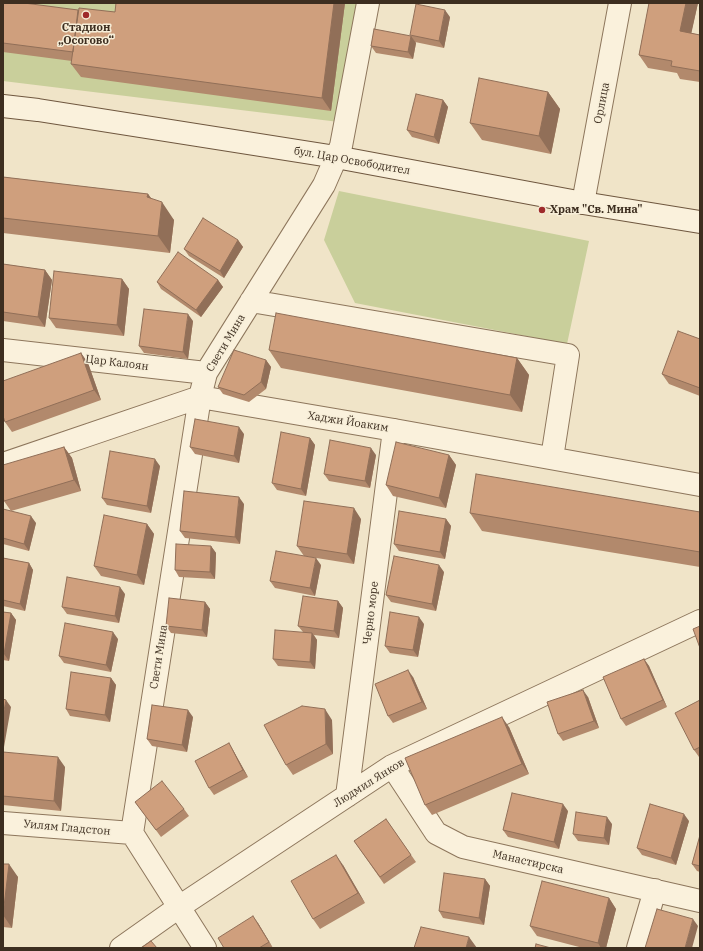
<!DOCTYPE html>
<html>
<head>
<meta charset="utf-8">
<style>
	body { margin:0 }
	#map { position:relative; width:703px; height:951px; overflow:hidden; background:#f0e4c8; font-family:"IBM Plex Serif",serif }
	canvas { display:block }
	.frame { position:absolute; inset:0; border:4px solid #3d2e20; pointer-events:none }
</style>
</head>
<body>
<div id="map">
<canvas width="703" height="951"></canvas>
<div class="frame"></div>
</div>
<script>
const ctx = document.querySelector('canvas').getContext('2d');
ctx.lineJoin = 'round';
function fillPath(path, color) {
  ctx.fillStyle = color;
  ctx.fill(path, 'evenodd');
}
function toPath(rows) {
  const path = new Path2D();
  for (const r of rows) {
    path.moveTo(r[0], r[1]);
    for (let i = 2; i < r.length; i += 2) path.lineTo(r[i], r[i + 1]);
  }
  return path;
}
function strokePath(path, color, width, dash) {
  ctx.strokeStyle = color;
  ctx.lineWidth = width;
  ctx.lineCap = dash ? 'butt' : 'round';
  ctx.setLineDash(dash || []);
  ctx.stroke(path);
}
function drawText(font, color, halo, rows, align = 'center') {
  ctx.font = font + ' "IBM Plex Serif",serif';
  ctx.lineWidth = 3;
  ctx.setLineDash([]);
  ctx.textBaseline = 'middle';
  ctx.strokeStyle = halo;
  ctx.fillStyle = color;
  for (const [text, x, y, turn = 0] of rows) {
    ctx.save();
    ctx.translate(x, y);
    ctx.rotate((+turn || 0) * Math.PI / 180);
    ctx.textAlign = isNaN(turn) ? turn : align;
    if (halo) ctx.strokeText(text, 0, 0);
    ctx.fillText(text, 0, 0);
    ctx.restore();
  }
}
fillPath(toPath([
	[3,3,361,3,339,122,3,81],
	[339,191,589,241,567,344,355,303,324,240]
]), '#c9cf9b');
const street = toPath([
	[583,203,620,3],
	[251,301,568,355,552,458],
	[3,350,206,373],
	[3,464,200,397,394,430,700,485],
	[392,766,436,833,463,847,700,901],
	[347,796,394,430],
	[3,823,132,833],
	[121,948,179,907,392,766,700,621],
	[205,948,132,833,200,397,206,373,324,185,341,146,368,3],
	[638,948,655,890]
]);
const secondary = toPath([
	[3,106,38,110,336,157,583,203,700,222]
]);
strokePath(street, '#8d765c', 24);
strokePath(secondary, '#6f573f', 24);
strokePath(street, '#faf1dc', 22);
strokePath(secondary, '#faf1dc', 22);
fillPath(toPath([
	[3,3,78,10,115,12,116,3,345,3,331,111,81,77,71,64,72,61,3,52],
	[649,3,698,3,691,33,700,35,700,82,680,79,677,73,648,68,639,55],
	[450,17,444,48,415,42,416,43,413,59,376,53,371,46,410,36],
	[548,92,560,109,551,154,482,140,470,123],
	[443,100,448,107,439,144,412,137,407,130],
	[3,177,148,194,151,198,174,220,170,253,3,233],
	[238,240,243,247,224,278,189,256,184,249],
	[3,264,45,270,52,280,45,327,3,321],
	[122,279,129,289,124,336,56,328,49,318],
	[218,280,223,287,201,317,161,289,157,282],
	[193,321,188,359,144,353,139,346],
	[700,339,700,396,669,384,662,374],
	[269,350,517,358,529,375,522,412,281,368],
	[81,353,88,363,101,400,12,432,5,422],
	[266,360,271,367,266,389,249,402,223,394,218,387],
	[244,434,239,463,195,454,190,447],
	[310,438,315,445,306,496,277,490,272,483],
	[64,447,72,458,81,491,11,511,4,501],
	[376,455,370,488,329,481,324,474],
	[449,455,456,465,446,508,393,496,386,485],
	[160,466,151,513,107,505,102,498],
	[244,504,240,544,185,538,180,531],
	[3,511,36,523,29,551,3,544],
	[700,512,700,567,482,531,470,513],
	[361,519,354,564,304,556,297,546],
	[446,519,451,526,445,559,399,551,394,544],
	[147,524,154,534,144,585,101,576,94,566],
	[211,546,216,553,215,579,179,577,175,570],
	[3,558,29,563,33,570,25,611,3,606],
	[321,565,315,596,275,588,270,581],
	[444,572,436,611,391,602,386,595],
	[125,594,119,623,67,614,62,607],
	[338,601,343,608,339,638,314,635,317,640,315,669,278,666,273,659,303,632,298,626],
	[205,602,210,609,207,637,171,633,166,626],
	[3,612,11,613,16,620,9,661,3,660],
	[424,624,418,657,390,653,385,646],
	[118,639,111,672,64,663,59,656],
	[644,659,649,666,667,707,626,726,621,719],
	[413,677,427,709,393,723,388,716],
	[111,678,116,685,110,722,70,716,66,709],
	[588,697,599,728,563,741,558,734],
	[700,700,700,756,699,757,694,750],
	[193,717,187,752,152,746,147,739],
	[332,720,333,754,293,775,286,765],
	[509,727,529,774,432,815,425,805],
	[229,743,233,750,248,777,214,795,209,788],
	[3,752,65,767,61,811,3,805],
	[135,802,184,809,189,816,161,837],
	[568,811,559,849,508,837,503,830],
	[386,819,416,862,384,884,354,841],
	[689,821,676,865,642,855,637,848],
	[612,824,609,845,578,841,573,834],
	[700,835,700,872,697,871,692,864],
	[3,864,18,877,12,928,3,927],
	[343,865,365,903,320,929,313,919],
	[485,879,490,886,484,925,443,918,439,911],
	[609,898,616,909,606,948,583,948,537,936,530,926],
	[258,923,273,948,224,948]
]), '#b2896c');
fillPath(toPath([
	[334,3,345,3,331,111,322,98],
	[686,3,698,3,689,44,680,31],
	[445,10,450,17,444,48,439,41],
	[411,36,416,43,413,59,408,52],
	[548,92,560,109,551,154,539,136],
	[443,100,448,107,439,144,434,137],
	[148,194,160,211,147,197],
	[162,202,174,220,170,253,158,236],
	[238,240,243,247,224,278,220,271],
	[45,270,52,280,45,327,38,317],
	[122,279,129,289,124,336,117,325],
	[218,280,223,287,201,317,196,310],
	[188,314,193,321,188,359,183,352],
	[81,353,88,363,101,400,94,390],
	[517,358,529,375,522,412,510,395],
	[266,360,271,367,266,389,261,382],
	[239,427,244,434,239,463,234,456],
	[310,438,315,445,306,496,301,489],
	[64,447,72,458,81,491,74,480],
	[371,448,376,455,370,488,365,481],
	[449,455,456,465,446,508,439,498],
	[155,459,160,466,151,513,147,506],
	[239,497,244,504,240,544,235,537],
	[354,508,361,519,354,564,347,554],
	[31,516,36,523,29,551,24,544],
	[446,519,451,526,445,559,440,552],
	[147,524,154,534,144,585,137,575],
	[211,546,216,553,215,579,210,572],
	[316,558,321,565,315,596,310,588],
	[29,563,33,570,25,611,20,604],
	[439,565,444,572,436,611,432,604],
	[120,587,125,594,119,623,115,616],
	[338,601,343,608,339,638,334,631],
	[205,602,210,609,207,637,202,630],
	[11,613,16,620,9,661,4,654],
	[419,617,424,624,418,657,413,650],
	[113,632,118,639,111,672,106,665],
	[312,633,317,640,315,669,310,662],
	[644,659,649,666,667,707,663,700],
	[408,670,413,677,427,709,422,702],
	[111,678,116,685,110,722,105,715],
	[583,690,588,697,599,728,594,721],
	[6,700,11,707,4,747,3,746,3,716],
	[325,709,332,720,333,754,326,744],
	[188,710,193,717,187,752,182,745],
	[502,717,509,727,529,774,522,764],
	[229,743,233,750,248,777,243,770],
	[58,757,65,767,61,811,54,801],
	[563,804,568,811,559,849,554,842],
	[684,814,689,821,676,865,671,858],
	[607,817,612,824,609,845,604,838],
	[336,855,343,865,365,903,358,893],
	[9,864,18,877,12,928,3,915],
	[485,879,490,886,484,925,479,918],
	[609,898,616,909,606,948,601,948,598,943],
	[253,916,258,923,273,948,269,942],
	[693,919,698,926,692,948,685,948],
	[469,937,477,948,466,948]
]), '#916f58');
const building = toPath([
	[3,3,24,3,78,10,73,52,3,43,3,3],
	[116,3,334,3,322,98,71,64,79,8,115,12,116,3],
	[649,3,686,3,680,31,700,35,700,71,671,66,672,61,639,55,649,3],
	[416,4,445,10,439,41,410,35,416,4],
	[374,29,411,36,408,52,371,46,374,29],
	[479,78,548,92,539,136,470,123,479,78],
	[416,94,443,100,434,137,407,130,416,94],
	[3,177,148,194,147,197,162,202,158,236,3,218,3,177],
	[203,218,238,240,220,271,184,249,203,218],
	[178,252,218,280,196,310,157,282,178,252],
	[3,264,45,270,38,317,3,312,3,264],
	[54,271,122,279,117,325,49,318,54,271],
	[144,309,188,314,183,352,139,346,144,309],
	[276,313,517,358,510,395,269,350,276,313],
	[678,331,700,339,700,388,662,374,678,331],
	[234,350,266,360,261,382,244,395,218,387,234,350],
	[81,353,94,390,5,422,3,416,3,381,81,353],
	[195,419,239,427,234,456,190,447,195,419],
	[281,432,310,438,301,489,272,483,281,432],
	[330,440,371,448,365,481,324,474,330,440],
	[396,442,449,455,439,498,386,485,396,442],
	[64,447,74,480,4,501,3,497,3,465,64,447],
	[110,451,155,459,147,506,102,498,110,451],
	[476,474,700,512,700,552,470,513,476,474],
	[184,491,239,497,235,537,180,531,184,491],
	[304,501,354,508,347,554,297,546,304,501],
	[3,509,31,516,24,544,3,538,3,509],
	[399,511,446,519,440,552,394,544,399,511],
	[104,515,147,524,137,575,94,566,104,515],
	[176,544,211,546,210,572,175,570,176,544],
	[276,551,316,558,310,588,270,581,276,551],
	[394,556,439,565,432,604,386,595,394,556],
	[3,558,29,563,20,604,3,600,3,558],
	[67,577,120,587,115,616,62,607,67,577],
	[303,596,338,601,334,631,298,626,303,596],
	[169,598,205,602,202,630,166,626,169,598],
	[3,612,11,613,4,654,3,654,3,612],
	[390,612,419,617,413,650,385,646,390,612],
	[65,623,113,632,106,665,59,656,65,623],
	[700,626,700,648,693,629,700,626],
	[275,630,312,633,310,662,273,659,275,630],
	[644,659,663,700,621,719,603,677,644,659],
	[408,670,422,702,388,716,375,684,408,670],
	[71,672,111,678,105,715,66,709,71,672],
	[583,690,594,721,558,734,547,702,583,690],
	[3,699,6,700,3,716,3,699],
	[700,700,700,747,694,750,675,713,700,700],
	[152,705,188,710,182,745,147,739,152,705],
	[302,706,325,709,326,744,286,765,264,725,302,706],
	[502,717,522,764,425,805,405,758,502,717],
	[229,743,243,770,209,788,195,761,229,743],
	[3,752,58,757,54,801,3,796,3,752],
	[162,781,184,809,156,830,135,802,162,781],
	[512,793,563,804,554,842,503,830,512,793],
	[650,804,684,814,671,858,637,848,650,804],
	[576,812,607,817,604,838,573,834,576,812],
	[386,819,411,855,380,877,354,841,386,819],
	[700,835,700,866,692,864,700,835],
	[336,855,358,893,313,919,291,881,336,855],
	[3,864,9,864,3,915,3,864],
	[444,873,485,879,479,918,439,911,444,873],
	[542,881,609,898,598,943,530,926,542,881],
	[657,909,693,919,685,948,645,948,657,909],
	[253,916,269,942,259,948,224,948,218,938,253,916],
	[421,927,469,937,466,948,414,948,421,927],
	[151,941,157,948,141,948,151,941],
	[536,944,551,948,535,948,536,944]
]);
fillPath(building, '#cf9f7d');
strokePath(building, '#916f58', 1);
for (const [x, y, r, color] of [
	[86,15,4,"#9e2a2b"],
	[542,210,4,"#9e2a2b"]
]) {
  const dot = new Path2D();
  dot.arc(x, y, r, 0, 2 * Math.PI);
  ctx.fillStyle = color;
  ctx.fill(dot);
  strokePath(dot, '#f7eed8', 1.5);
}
drawText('bold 11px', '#3d2e20', '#f7eed8', [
	["Стадион",86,28],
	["„Осогово“",86,41],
	["Храм \"Св. Мина\"",550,210,"left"]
]);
drawText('11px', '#3d2e20', '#f7eed8', [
	["Орлица",602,103,-79],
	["бул. Цар Освободител",352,161,10],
	["Свети Мина",226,343,-59],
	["Цар Калоян",117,363,7],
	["Хаджи Йоаким",348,422,9],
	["Черно море",371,613,-83],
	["Свети Мина",159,657,-81],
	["Людмил Янков",369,783,-32],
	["Уилям Гладстон",67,828,5],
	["Манастирска",528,862,13]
]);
</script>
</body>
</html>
